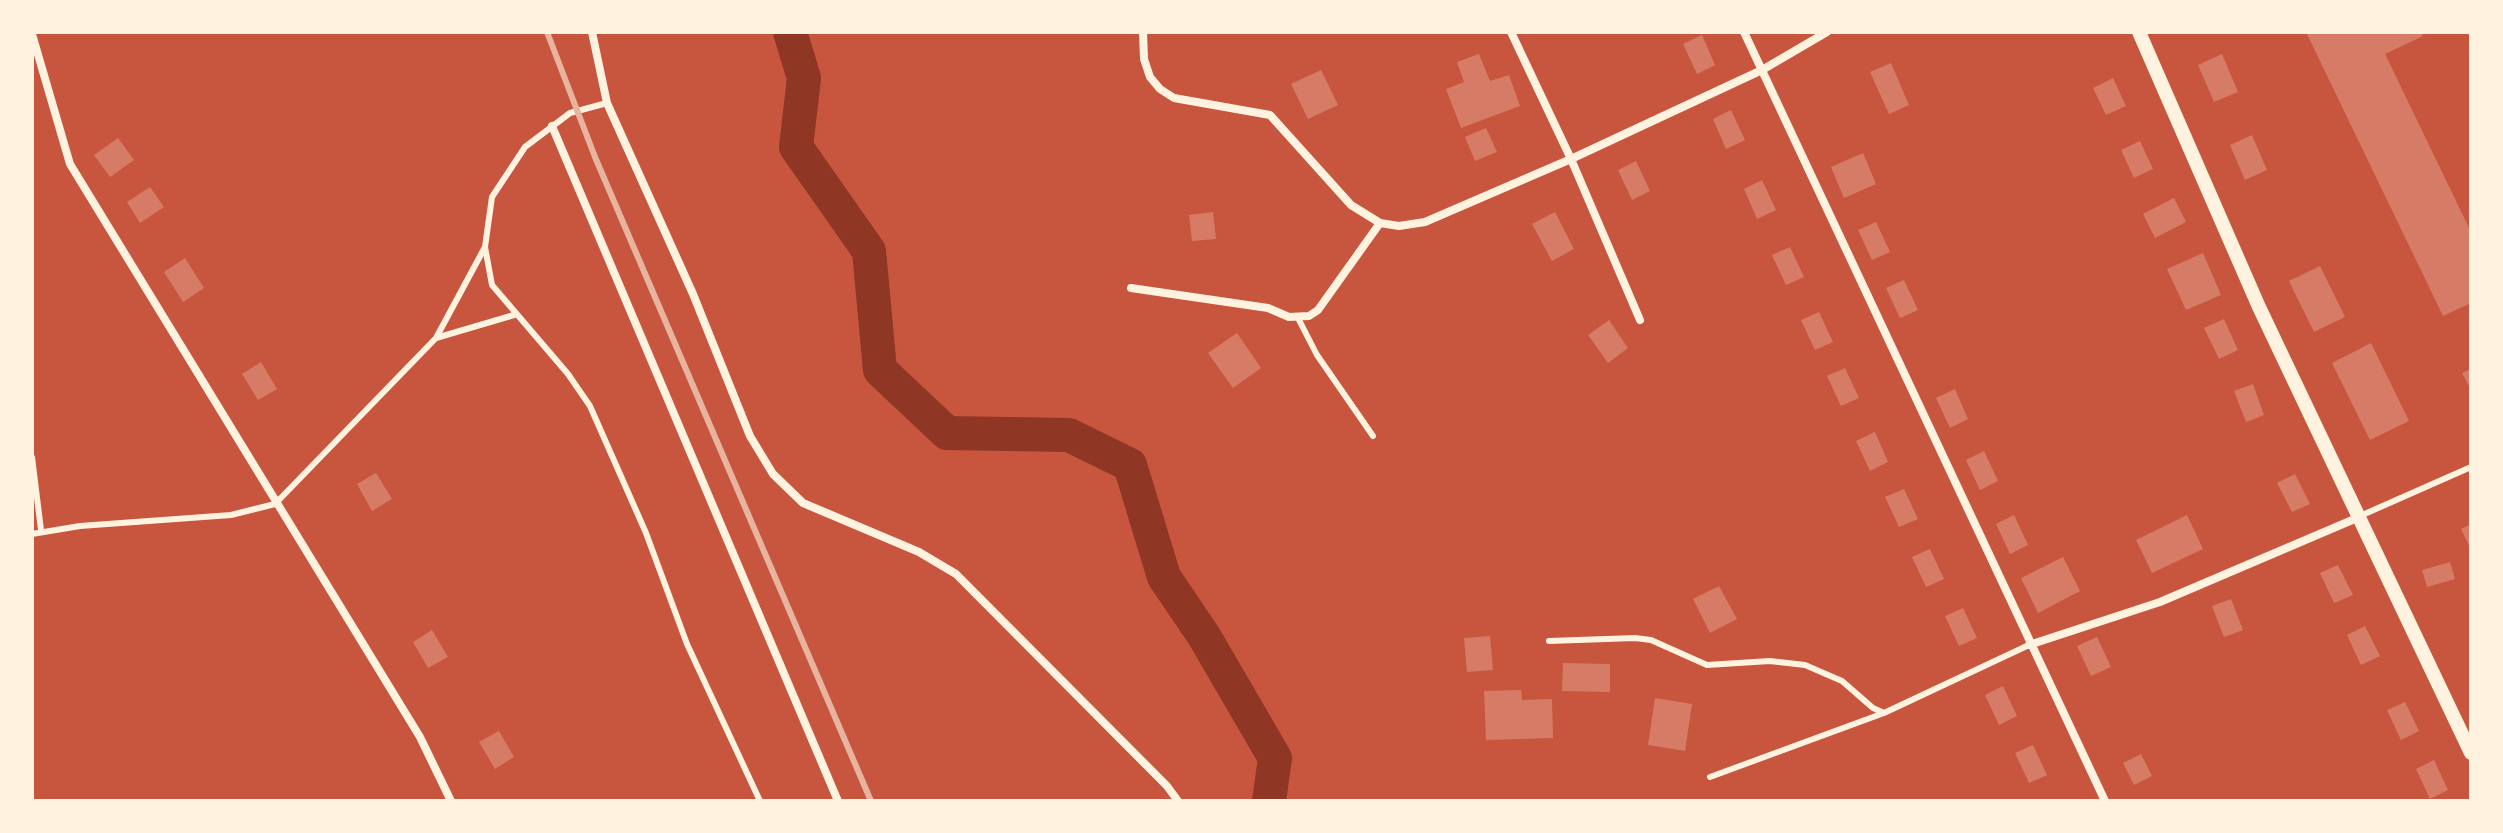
<!DOCTYPE html>
<html>
<head>
<meta charset="utf-8">
<style>
	body { margin:0 }
	#map { position:relative; width:2503px; height:833px; overflow:hidden; background:#c8553d; font-family:Commissioner,sans-serif }
	canvas { display:block }
	.frame { position:absolute; inset:0; border:34px solid #fff3e0; pointer-events:none }
</style>
</head>
<body>
<div id="map">
<canvas width="2503" height="833"></canvas>
<div class="frame"></div>
</div>
<script>
const ctx = document.querySelector('canvas').getContext('2d');
ctx.lineJoin = 'round';
function toPath(rows) {
  const path = new Path2D();
  for (const r of rows) {
    path.moveTo(r[0], r[1]);
    for (let i = 2; i < r.length; i += 2) path.lineTo(r[i], r[i + 1]);
  }
  return path;
}
function strokePath(path, color, width, dash) {
  ctx.strokeStyle = color;
  ctx.lineWidth = width;
  ctx.lineCap = dash ? 'butt' : 'round';
  ctx.setLineDash(dash || []);
  ctx.stroke(path);
}
function fillPath(path, color) {
  ctx.fillStyle = color;
  ctx.fill(path, 'evenodd');
}
strokePath(toPath([
	[790,32,804,78,796,147,869,251,880,370,947,433,1069,435,1130,465,1164,577,1204,636,1275,758,1269,801]
]), '#8f3625', 34);
fillPath(toPath([
	[2306,32,2421,32,2423,36,2385,54,2471,232,2471,303,2443,316],
	[1702,35,1715,65,1697,74,1683,44],
	[1479,54,1490,81,1509,75,1520,106,1461,128,1446,89,1464,82,1457,62],
	[2222,54,2238,92,2214,102,2198,65],
	[1891,63,1909,105,1889,114,1870,72],
	[1321,70,1338,105,1308,119,1291,84],
	[2113,78,2126,106,2106,115,2093,88],
	[1731,110,1745,140,1726,149,1713,119],
	[1486,128,1497,152,1475,161,1465,137],
	[2252,135,2267,170,2245,180,2230,145],
	[118,138,134,160,110,177,94,155],
	[2140,141,2153,169,2134,178,2121,150],
	[1863,153,1876,184,1844,198,1831,167],
	[1636,161,1650,191,1632,200,1618,170],
	[1762,180,1776,210,1757,219,1744,189],
	[150,187,164,207,140,223,127,202],
	[2174,198,2186,222,2155,238,2143,214],
	[1213,212,1216,239,1192,241,1189,215],
	[1555,212,1574,249,1552,261,1532,224],
	[1876,222,1890,252,1872,260,1858,230],
	[1790,247,1804,277,1786,285,1772,255],
	[2203,253,2221,295,2186,310,2167,269],
	[185,258,204,288,183,302,164,272],
	[2320,266,2345,317,2314,332,2289,281],
	[1904,280,1918,310,1900,318,1886,288],
	[1819,312,1833,342,1815,350,1801,320],
	[2224,319,2238,350,2219,359,2204,328],
	[1609,320,1628,348,1608,363,1588,335],
	[1237,333,1261,368,1233,388,1208,353],
	[2371,343,2409,421,2370,440,2332,363],
	[261,362,277,389,258,400,242,374],
	[1845,368,1859,398,1841,406,1827,376],
	[2471,369,2471,390,2462,373],
	[2253,384,2264,415,2246,422,2234,391],
	[1955,389,1968,419,1950,428,1936,398],
	[1875,432,1888,462,1870,471,1856,441],
	[1984,451,1998,481,1980,490,1966,460],
	[376,473,392,499,372,511,357,484],
	[2295,474,2310,504,2292,512,2277,483],
	[1904,489,1918,519,1899,527,1885,497],
	[2014,515,2028,545,2010,554,1996,524],
	[2187,515,2203,549,2152,573,2136,540],
	[2471,524,2471,550,2461,529],
	[1930,549,1944,579,1926,587,1912,557],
	[2063,557,2080,591,2038,613,2021,578],
	[2450,562,2455,579,2427,587,2422,570],
	[2338,565,2353,595,2334,603,2320,573],
	[1719,586,1737,619,1710,633,1693,599],
	[2231,599,2243,630,2224,637,2212,606],
	[1963,608,1977,638,1959,646,1945,616],
	[2365,626,2380,656,2361,665,2347,635],
	[432,630,448,657,428,668,413,642],
	[1490,636,1493,670,1467,672,1464,638],
	[2097,637,2111,667,2091,676,2077,646],
	[1563,663,1610,664,1610,692,1562,691],
	[2003,686,2017,716,1999,725,1985,695],
	[1521,690,1522,700,1552,699,1553,738,1486,740,1484,691],
	[1655,698,1692,704,1685,751,1648,745],
	[2405,702,2419,731,2401,740,2387,710],
	[499,731,514,757,495,769,479,742],
	[2033,745,2047,775,2029,783,2015,753],
	[2141,754,2152,776,2134,785,2123,763],
	[2434,760,2448,790,2430,799,2416,769]
]), '#d67c66');
strokePath(toPath([
	[607,103,570,113,525,147,492,197,485,247,492,285,568,374,590,406,646,533,687,644,760,801],
	[1298,318,1317,355,1373,436],
	[436,338,485,247],
	[32,457,41,530],
	[2360,516,2471,467],
	[32,534,80,526,231,515,275,504,436,338,514,315],
	[1549,641,1635,638,1651,640,1707,665,1770,661,1805,665,1842,681,1873,708,1884,713,2029,645],
	[1710,777,1884,713]
]), '#fff3e0', 6);
strokePath(toPath([
	[592,32,607,103,693,294,750,436,773,474,803,503,919,552,956,574,1167,786,1178,801],
	[1143,32,1144,59,1150,77,1160,89,1174,98,1270,115,1351,205,1380,223,1399,226,1425,222,1571,159,1762,70,1827,32],
	[1511,32,1571,159,1640,320],
	[1744,32,2105,801],
	[32,34,70,164,420,737,451,801],
	[552,126,838,801],
	[1131,288,1268,308,1289,317,1309,316,1318,310,1380,223],
	[2029,645,2160,602,2357,518]
]), '#fff3e0', 8);
strokePath(toPath([
	[2139,32,2259,307,2471,753]
]), '#fff3e0', 14);
strokePath(toPath([
	[547,32,595,157,871,801]
]), '#e9b49f', 6);
</script>
</body>
</html>
